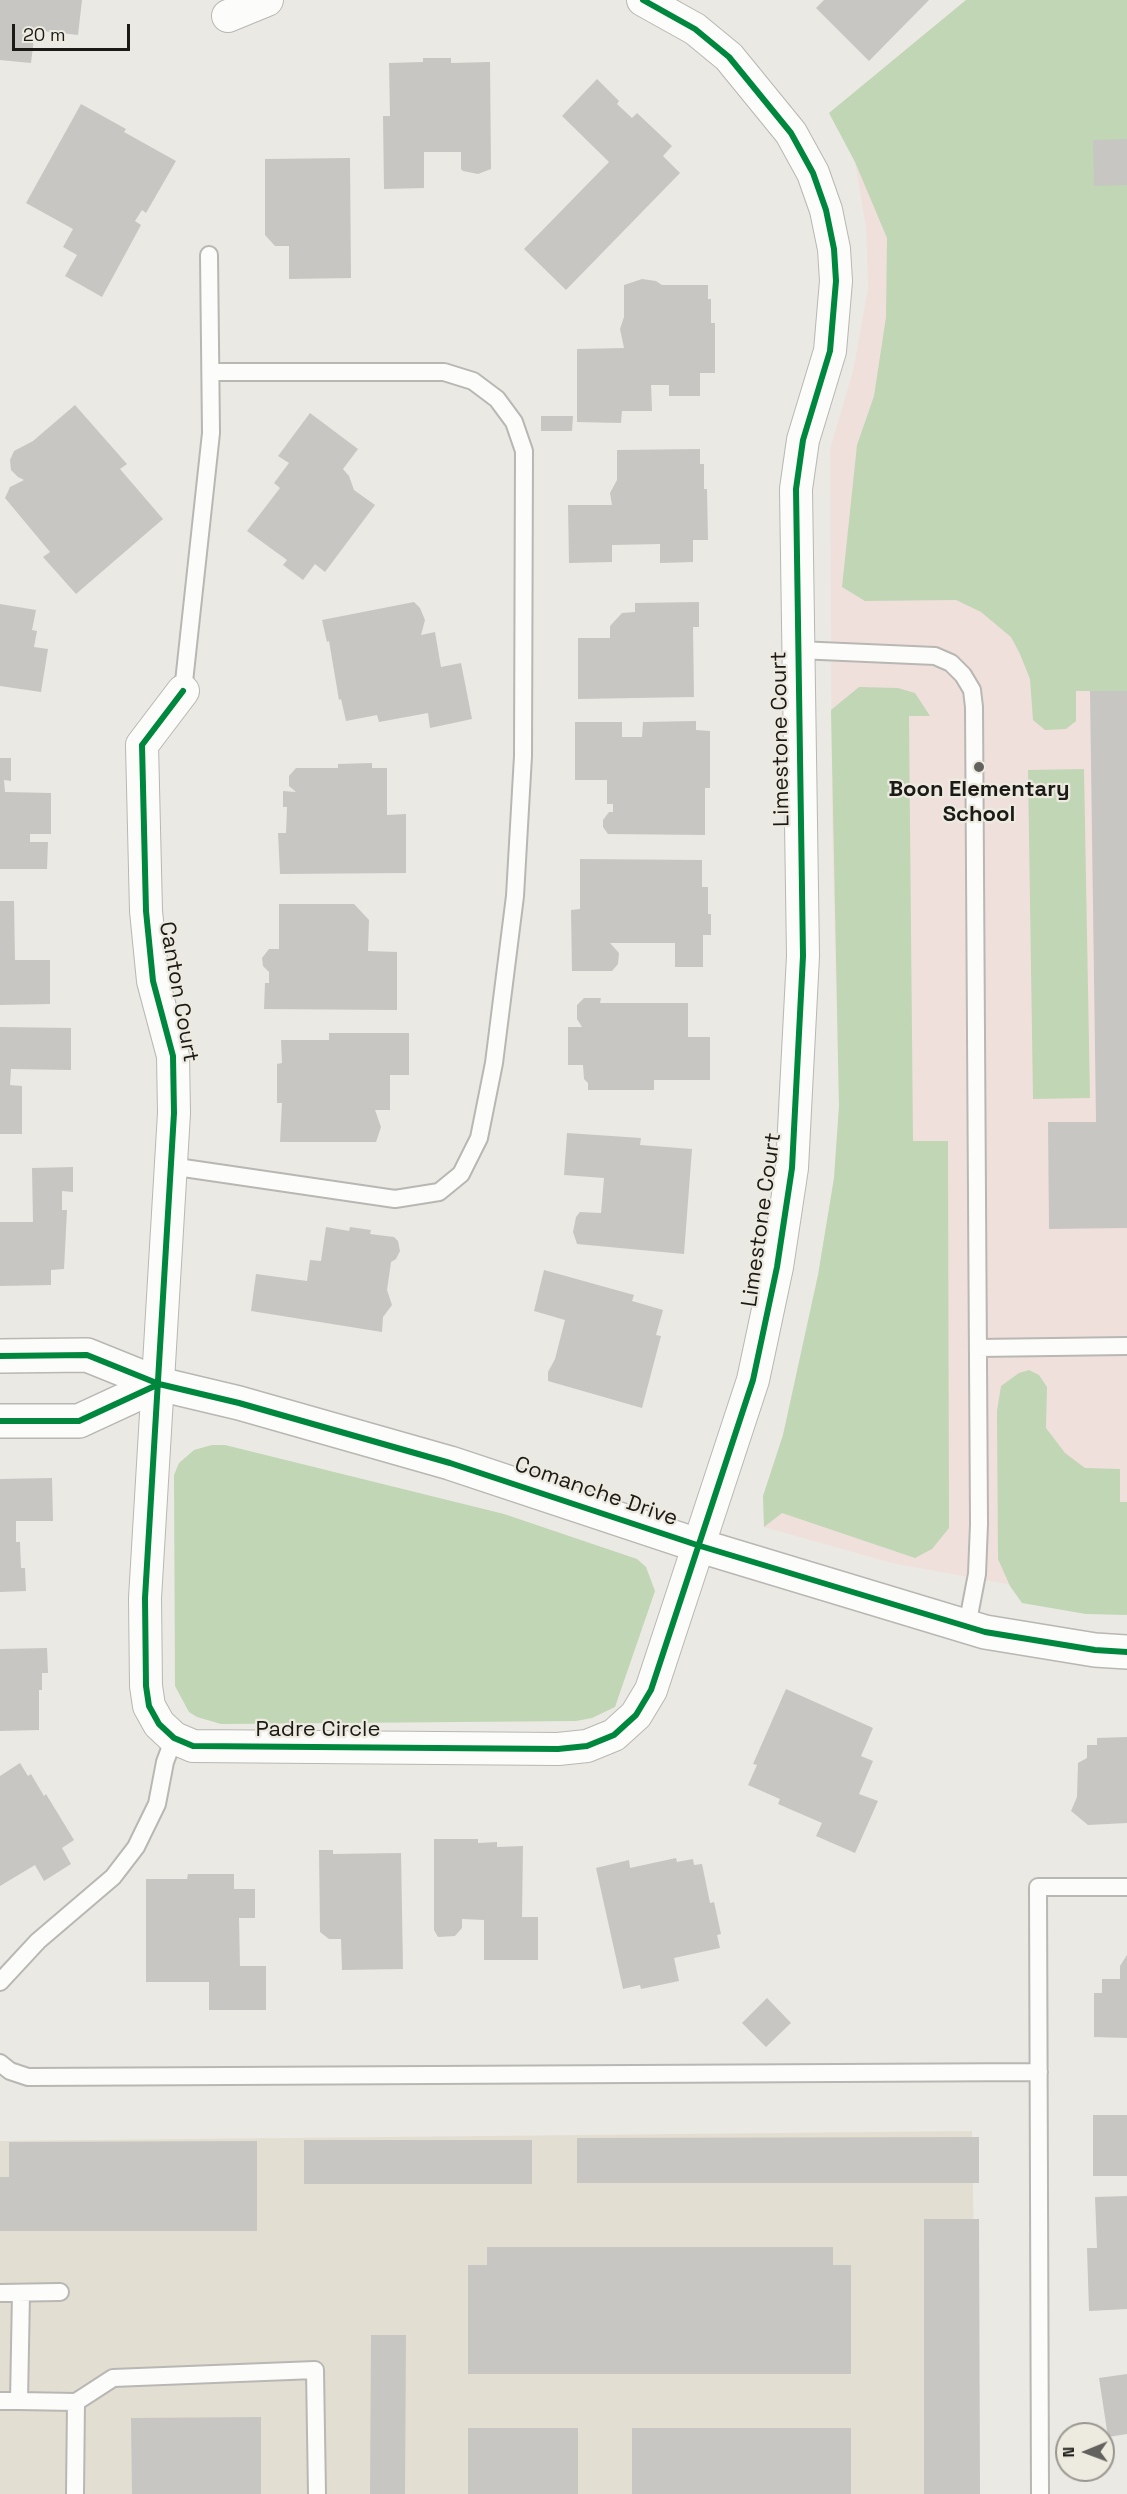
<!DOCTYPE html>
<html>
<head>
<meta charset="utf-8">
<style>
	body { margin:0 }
	#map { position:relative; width:1127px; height:2494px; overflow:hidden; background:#eae9e3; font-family:"Space Grotesk",sans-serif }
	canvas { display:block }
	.north { position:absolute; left:1055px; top:2422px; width:60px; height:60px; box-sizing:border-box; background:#edeae0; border:2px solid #99978f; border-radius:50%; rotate:269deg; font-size:16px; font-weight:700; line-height:24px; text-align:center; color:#1b1a16 }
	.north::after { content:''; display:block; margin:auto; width:21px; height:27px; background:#63625e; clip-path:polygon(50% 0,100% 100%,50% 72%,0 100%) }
	.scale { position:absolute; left:12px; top:24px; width:118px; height:27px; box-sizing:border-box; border:3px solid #1b1a16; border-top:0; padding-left:8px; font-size:18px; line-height:21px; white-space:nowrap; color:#1b1a16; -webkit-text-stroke:4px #edeae0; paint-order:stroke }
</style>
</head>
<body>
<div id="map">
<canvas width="1127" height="2494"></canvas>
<div class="north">N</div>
<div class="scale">20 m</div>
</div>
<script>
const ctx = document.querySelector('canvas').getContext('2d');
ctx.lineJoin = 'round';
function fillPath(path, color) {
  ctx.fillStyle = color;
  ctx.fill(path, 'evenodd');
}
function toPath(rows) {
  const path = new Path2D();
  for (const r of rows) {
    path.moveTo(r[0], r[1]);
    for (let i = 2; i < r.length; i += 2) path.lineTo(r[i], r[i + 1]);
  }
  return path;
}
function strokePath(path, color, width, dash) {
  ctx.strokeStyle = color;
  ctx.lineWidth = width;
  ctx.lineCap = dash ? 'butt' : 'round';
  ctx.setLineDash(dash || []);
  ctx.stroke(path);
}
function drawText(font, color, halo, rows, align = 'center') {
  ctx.font = font + ' "Space Grotesk",sans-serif';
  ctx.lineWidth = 4.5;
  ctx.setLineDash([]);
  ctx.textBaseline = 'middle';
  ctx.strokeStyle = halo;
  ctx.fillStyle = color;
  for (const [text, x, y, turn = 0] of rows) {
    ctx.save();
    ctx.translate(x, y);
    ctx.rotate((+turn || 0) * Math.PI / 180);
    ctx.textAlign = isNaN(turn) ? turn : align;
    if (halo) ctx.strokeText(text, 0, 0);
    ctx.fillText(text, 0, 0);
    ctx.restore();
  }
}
fillPath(toPath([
	[972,2131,978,2494,0,2494,0,2141]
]), '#e3ded2');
fillPath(toPath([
	[966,0,1127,0,1127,1604,1110,1603,892,1563,764,1527,763,1496,783,1435,818,1275,834,1178,839,1107,832,823,830,449,853,371,868,289,866,227,855,162,829,113]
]), '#f0e0dc');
fillPath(toPath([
	[966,0,1127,0,1127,691,1076,691,1076,721,1066,729,1045,730,1033,720,1030,679,1020,654,1011,637,981,612,956,600,865,601,842,587,857,445,874,396,886,317,887,238,855,162,829,113],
	[859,687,898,688,915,693,930,716,909,716,913,1141,948,1141,949,1528,932,1549,915,1558,782,1513,764,1527,763,1496,783,1435,818,1275,834,1178,839,1106,831,710],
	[1084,769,1090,1098,1033,1099,1028,770],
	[1029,1370,1039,1375,1047,1387,1046,1428,1065,1453,1085,1468,1120,1469,1120,1502,1127,1502,1127,1615,1086,1614,1022,1603,1010,1586,998,1559,997,1411,1001,1386,1019,1373],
	[212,1445,225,1445,504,1514,637,1559,646,1567,655,1591,615,1707,592,1718,576,1721,221,1724,197,1717,189,1712,175,1686,174,1475,179,1463,194,1450]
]), '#c0d6b5');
fillPath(toPath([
	[0,0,82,0,78,35,25,29,24,37,34,38,31,63,0,60],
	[824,0,929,0,869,61,816,8],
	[423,58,451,58,451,63,490,62,491,169,478,174,463,171,461,169,461,152,424,152,424,188,384,189,383,116,390,116,389,63,423,62],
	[597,79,619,101,617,104,632,118,637,113,672,146,663,156,680,173,566,290,524,249,609,162,562,116],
	[81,104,126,129,124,132,176,161,146,213,142,210,135,221,141,225,102,297,65,276,77,255,63,247,73,229,26,203],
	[1127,139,1127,185,1094,186,1093,140],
	[350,158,351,278,289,279,289,246,275,246,265,235,265,159],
	[642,279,656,281,662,285,708,285,708,299,711,299,711,323,715,323,715,373,700,373,700,396,669,396,669,385,651,385,652,411,622,411,621,423,577,422,577,349,624,348,620,329,624,317,624,285],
	[75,405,127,464,120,469,163,519,76,594,43,557,50,552,5,498,10,487,24,480,18,477,11,470,10,460,14,451,33,441],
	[310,413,358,449,343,469,349,476,354,490,375,505,325,572,315,564,303,580,283,565,287,560,247,531,280,488,274,483,289,463,278,456],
	[541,416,573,416,572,431,541,431],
	[700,449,700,464,704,464,704,489,707,489,708,540,693,540,693,562,660,563,660,544,612,545,612,562,569,563,568,505,612,505,610,493,617,480,617,450],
	[414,602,420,608,425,620,421,635,435,632,441,667,461,663,472,719,430,728,428,713,379,722,377,715,346,721,341,699,339,700,329,641,327,642,322,620],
	[699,602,699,627,693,627,694,697,578,699,578,638,610,638,610,626,622,613,635,612,635,603],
	[0,604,36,610,32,630,37,631,34,647,48,649,41,692,0,686],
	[1090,691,1127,691,1127,1228,1049,1229,1048,1122,1096,1122],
	[696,721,696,730,710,731,710,788,705,788,705,835,608,834,603,827,603,820,609,812,613,812,613,804,607,804,607,780,575,780,575,722,622,722,622,737,642,737,643,722],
	[0,758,11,758,11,781,4,780,5,792,51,793,51,834,30,834,30,842,48,842,47,869,0,869],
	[372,763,372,768,387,768,387,815,406,814,406,873,280,874,278,833,286,833,287,807,283,807,283,791,296,792,289,786,289,776,296,768,338,768,338,764],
	[580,859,702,860,702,887,708,887,708,914,711,914,711,935,703,935,703,967,675,967,675,943,610,943,619,953,618,964,612,971,572,971,571,910,580,909],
	[0,901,14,901,15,960,50,960,50,1004,0,1005],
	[279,904,354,904,369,920,368,951,397,952,397,1010,264,1009,265,983,269,983,269,972,263,966,262,958,269,949,279,949],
	[584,998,601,998,600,1003,688,1003,688,1037,710,1037,710,1080,654,1080,654,1090,588,1090,588,1083,584,1079,583,1065,568,1065,568,1027,582,1027,577,1019,577,1005],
	[0,1027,71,1028,71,1070,11,1069,10,1085,22,1086,22,1134,0,1134],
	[329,1033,409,1033,409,1075,390,1075,390,1110,375,1110,381,1127,376,1142,280,1142,282,1103,277,1103,277,1064,282,1063,281,1040,329,1040],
	[567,1133,641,1138,640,1145,692,1149,684,1254,577,1244,573,1232,576,1217,580,1212,601,1213,604,1178,564,1175],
	[73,1167,73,1192,62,1191,62,1210,67,1210,64,1269,51,1270,51,1285,0,1286,0,1222,33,1222,32,1168],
	[326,1227,349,1231,350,1227,371,1230,370,1234,394,1237,398,1241,400,1251,396,1259,391,1262,387,1290,392,1305,383,1317,382,1332,251,1311,256,1274,307,1281,310,1260,321,1261],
	[544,1270,634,1295,632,1301,663,1310,656,1335,661,1336,642,1408,548,1381,548,1372,555,1359,565,1320,534,1311],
	[52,1478,53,1521,16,1521,16,1542,20,1542,21,1568,25,1568,26,1591,0,1592,0,1479],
	[47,1648,48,1673,42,1673,42,1690,39,1690,39,1730,0,1731,0,1649],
	[786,1689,873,1728,861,1756,873,1761,859,1794,878,1801,855,1853,816,1836,822,1823,778,1804,780,1799,748,1785,757,1765,753,1764],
	[1127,1737,1127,1823,1088,1825,1071,1811,1077,1797,1078,1763,1087,1758,1087,1745,1097,1745,1097,1738],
	[20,1763,28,1776,31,1774,44,1796,46,1794,74,1840,62,1848,71,1864,44,1881,35,1865,0,1886,0,1776],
	[434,1839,478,1839,478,1843,497,1842,497,1847,523,1846,522,1917,538,1917,538,1960,484,1960,484,1920,462,1919,462,1928,455,1936,438,1937,434,1930],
	[319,1850,333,1850,333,1854,401,1853,403,1969,342,1970,341,1939,329,1939,320,1932],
	[676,1858,677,1862,693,1859,694,1865,702,1864,710,1903,714,1902,721,1934,717,1935,720,1948,674,1958,679,1981,641,1989,640,1985,623,1989,596,1868,629,1860,630,1868],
	[188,1874,234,1874,234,1889,255,1889,255,1918,239,1918,240,1966,266,1966,266,2010,209,2010,209,1982,146,1982,146,1879,187,1879],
	[1127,1955,1127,2038,1094,2037,1094,1993,1102,1993,1102,1979,1120,1979,1120,1966],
	[767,1998,791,2023,766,2047,742,2023],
	[1093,2115,1127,2115,1127,2176,1093,2176],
	[979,2137,979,2183,577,2183,577,2138],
	[304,2140,532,2140,532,2184,304,2184],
	[257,2141,257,2231,0,2231,0,2177,9,2177,9,2142],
	[1127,2196,1127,2309,1089,2311,1087,2248,1097,2248,1095,2197],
	[924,2219,979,2219,980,2494,924,2494],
	[487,2247,833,2247,833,2265,851,2265,851,2374,468,2374,468,2265,487,2265],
	[371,2335,406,2335,405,2494,370,2494],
	[1127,2374,1127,2434,1108,2437,1099,2378],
	[261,2417,261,2494,132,2494,131,2418],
	[468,2428,578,2428,578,2494,468,2494],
	[632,2428,851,2428,851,2494,632,2494]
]), '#c8c6c2');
const lane = toPath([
	[798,650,935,656,951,663,963,675,972,690,974,707,979,1524,977,1574,967,1626],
	[183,691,211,433,209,255],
	[170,1166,395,1199,439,1192,461,1174,479,1138,494,1063,515,896,523,756,524,451,514,422,497,399,473,381,444,372,212,372],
	[978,1348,1127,1346],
	[0,1982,38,1941,113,1877,136,1847,157,1804,165,1762,174,1738],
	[0,2063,10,2071,28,2077,1039,2072],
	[0,2293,60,2292],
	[21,2293,19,2401,76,2402,75,2494],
	[0,2401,19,2401],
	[76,2402,113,2378,315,2370,317,2494],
	[1040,2494,1038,1887,1127,1887]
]);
const street = toPath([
	[228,16,267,0],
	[183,691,142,745,146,911,153,981,173,1056,174,1113,145,1598,146,1686,149,1706,159,1724,174,1738,193,1746,558,1749,587,1746,614,1735,636,1715,651,1690,753,1380,777,1267,792,1168,803,956,796,489,803,440,830,351,836,281,834,249,826,210,813,173,791,133,729,57,695,29,643,0]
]);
const secondary = toPath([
	[0,1356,87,1355,159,1384,239,1403,450,1463,697,1545,985,1632,1095,1650,1127,1652],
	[0,1421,79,1421,159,1384]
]);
strokePath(lane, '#b8b7b3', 20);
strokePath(street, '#b8b7b3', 34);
strokePath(secondary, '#b8b7b3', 36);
strokePath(lane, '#fcfcfb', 16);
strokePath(street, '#fcfcfb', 32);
strokePath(secondary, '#fcfcfb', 33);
strokePath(toPath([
	[183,691,142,745,146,911,153,981,173,1056,174,1113,145,1598,146,1686,149,1706,159,1724,174,1738,193,1746,558,1749,587,1746,614,1735,636,1715,651,1690,753,1380,777,1267,792,1168,803,956,796,489,803,440,830,351,836,281,834,249,826,210,813,173,791,133,729,57,695,29,643,0],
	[0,1356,87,1355,159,1384,239,1403,450,1463,697,1545,985,1632,1095,1650,1127,1652],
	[0,1421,79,1421,159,1384]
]), '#00873e', 6);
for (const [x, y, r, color] of [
	[979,767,6,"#63625e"]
]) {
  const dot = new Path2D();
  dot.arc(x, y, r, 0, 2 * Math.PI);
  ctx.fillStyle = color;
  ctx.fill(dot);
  strokePath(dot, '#edeae0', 2);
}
drawText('22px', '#1b1a16', '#edeae0', [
	["Limestone Court",781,739,-91],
	["Canton Court",178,992,80],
	["Limestone Court",762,1220,-82],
	["Comanche Drive",596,1492,19],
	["Padre Circle",318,1730]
]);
drawText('bold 22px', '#1b1a16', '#edeae0', [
	["Boon Elementary",979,790],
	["School",979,815]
]);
</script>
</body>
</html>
